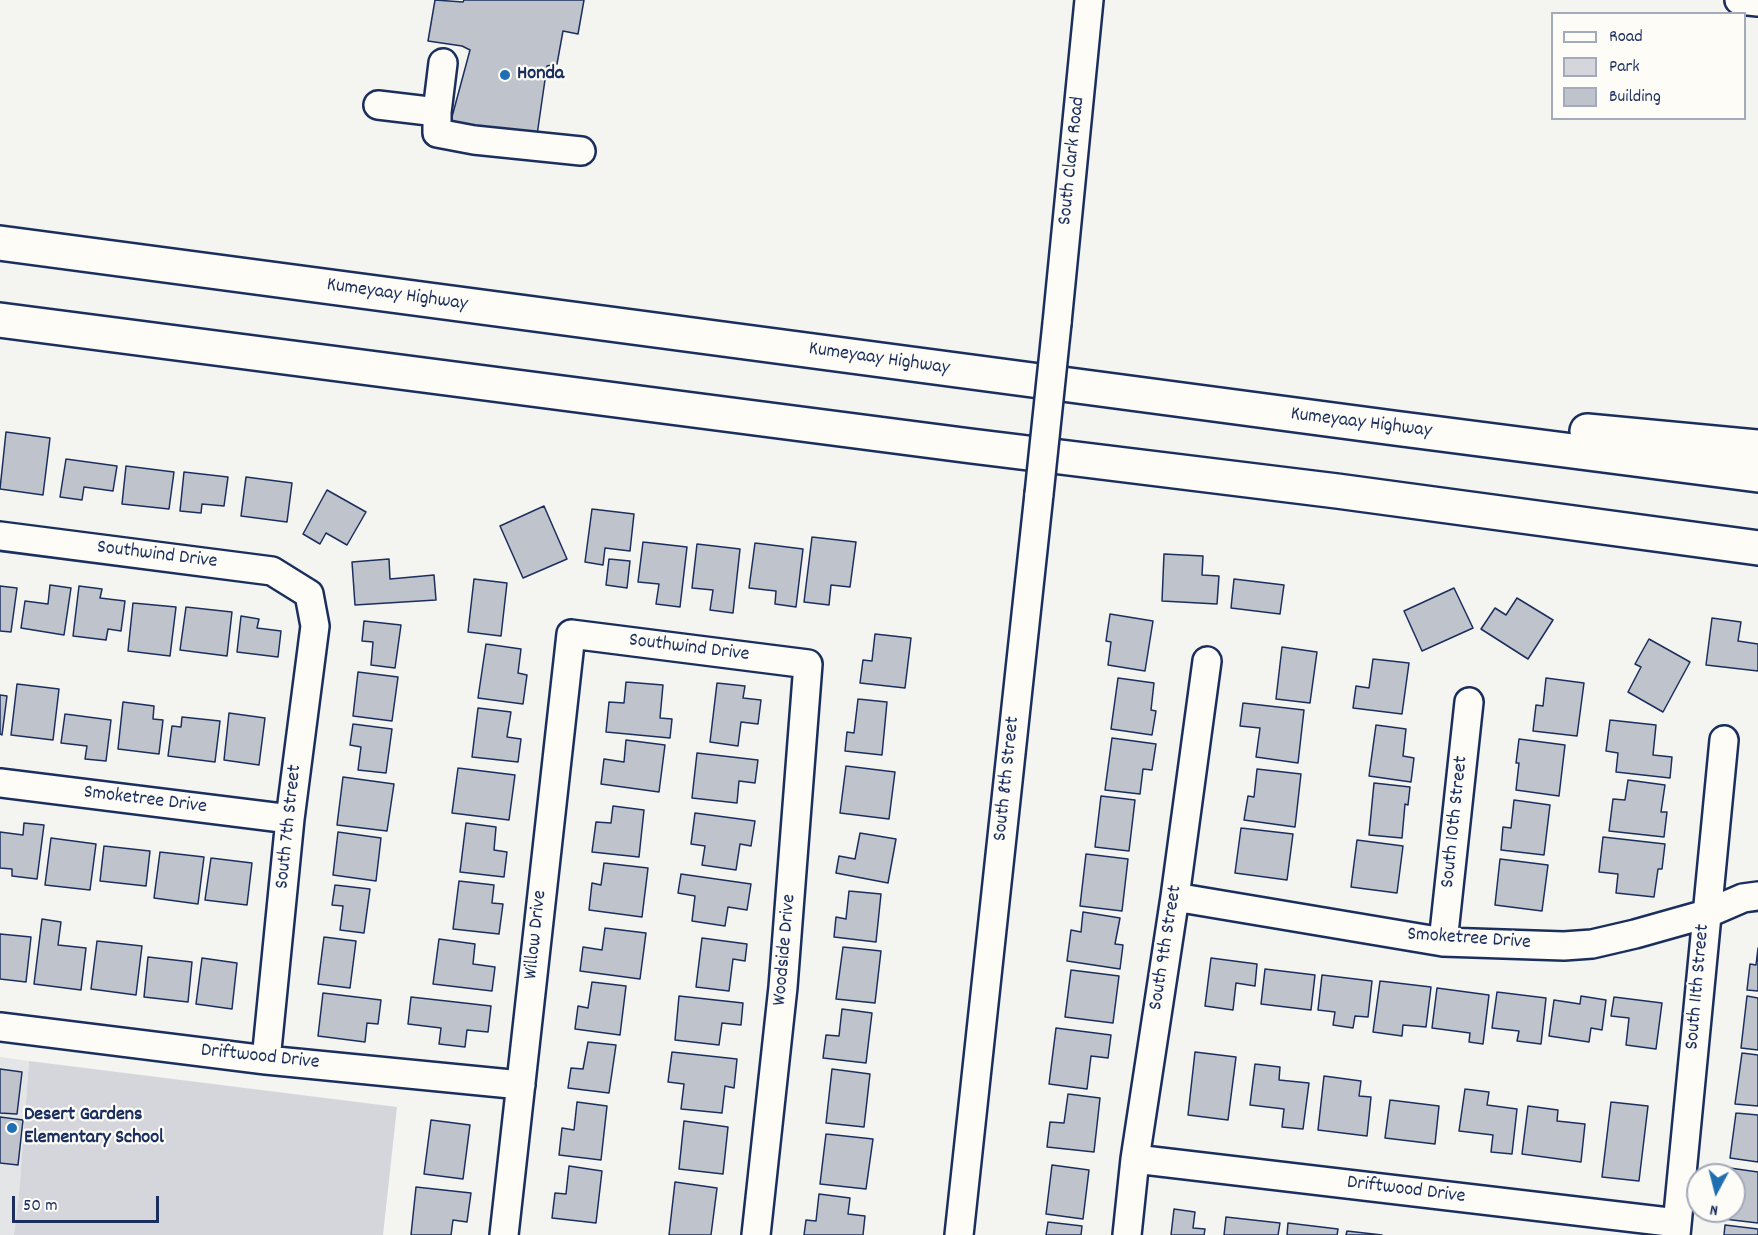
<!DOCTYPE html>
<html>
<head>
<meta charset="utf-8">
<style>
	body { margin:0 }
	#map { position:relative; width:1758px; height:1235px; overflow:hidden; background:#f4f4f1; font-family:Dekko,sans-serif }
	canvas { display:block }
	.legend { position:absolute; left:1551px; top:12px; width:195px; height:108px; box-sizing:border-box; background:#fdfcf7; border:2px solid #a3aaba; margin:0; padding:8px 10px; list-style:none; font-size:18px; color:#1b2f5e }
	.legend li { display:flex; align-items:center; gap:12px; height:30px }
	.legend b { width:30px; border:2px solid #a3aaba }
	.north { position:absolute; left:1686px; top:1163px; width:60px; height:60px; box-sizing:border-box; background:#fdfcf7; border:2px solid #a3aaba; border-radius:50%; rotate:187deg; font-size:16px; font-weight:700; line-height:24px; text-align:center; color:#1b2f5e }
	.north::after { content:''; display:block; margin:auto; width:21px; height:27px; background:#1f6fb2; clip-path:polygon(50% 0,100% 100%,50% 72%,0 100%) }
	.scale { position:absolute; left:12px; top:1196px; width:147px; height:27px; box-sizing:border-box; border:3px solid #1b2f5e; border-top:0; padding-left:8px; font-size:18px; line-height:21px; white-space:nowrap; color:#1b2f5e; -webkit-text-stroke:4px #fdfcf7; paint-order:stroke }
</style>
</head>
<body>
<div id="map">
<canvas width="1758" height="1235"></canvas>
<ul class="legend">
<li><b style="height:8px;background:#fdfcf7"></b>Road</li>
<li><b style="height:16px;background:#d4d6db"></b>Park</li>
<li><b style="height:16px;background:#bfc3cc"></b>Building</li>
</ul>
<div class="north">N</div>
<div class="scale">50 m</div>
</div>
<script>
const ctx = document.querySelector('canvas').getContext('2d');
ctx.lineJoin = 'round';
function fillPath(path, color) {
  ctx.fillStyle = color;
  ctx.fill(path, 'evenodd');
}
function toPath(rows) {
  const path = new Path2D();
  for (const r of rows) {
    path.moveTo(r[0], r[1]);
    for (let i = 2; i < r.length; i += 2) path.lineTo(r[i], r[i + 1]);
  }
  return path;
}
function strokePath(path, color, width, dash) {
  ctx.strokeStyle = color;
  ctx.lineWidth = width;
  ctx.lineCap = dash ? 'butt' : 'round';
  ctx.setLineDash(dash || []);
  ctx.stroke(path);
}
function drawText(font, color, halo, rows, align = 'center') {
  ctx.font = font + ' Dekko,sans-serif';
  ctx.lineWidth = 4.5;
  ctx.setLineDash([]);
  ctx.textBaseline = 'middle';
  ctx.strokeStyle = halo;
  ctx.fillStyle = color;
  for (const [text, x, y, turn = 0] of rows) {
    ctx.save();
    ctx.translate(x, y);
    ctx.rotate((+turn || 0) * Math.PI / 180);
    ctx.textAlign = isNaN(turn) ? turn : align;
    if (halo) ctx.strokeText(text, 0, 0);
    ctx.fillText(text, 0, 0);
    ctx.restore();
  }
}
fillPath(toPath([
	[0,1057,29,1061,19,1195,14,1235,0,1235]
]), '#e4e5e6');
fillPath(toPath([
	[29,1061,397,1107,383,1235,14,1235,19,1195]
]), '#d4d6db');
const building = toPath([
	[435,0,463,2,464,0,584,0,578,34,563,31,557,64,547,66,536,142,449,128,470,50,462,46,428,41,435,0],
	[6,432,50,438,43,495,0,489,6,432],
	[66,459,117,466,113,491,84,487,82,500,60,497,66,459],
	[126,466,174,472,169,509,122,504,126,466],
	[184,472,228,477,224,506,202,504,201,513,180,511,184,472],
	[246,477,292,483,287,522,241,516,246,477],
	[327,490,366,512,347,545,326,533,320,544,303,534,327,490],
	[544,506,567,559,523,578,500,526,544,506],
	[592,509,634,514,630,551,605,548,603,565,585,562,592,509],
	[812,537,856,542,850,587,831,585,829,605,804,602,812,537],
	[643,542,687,547,680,607,656,604,659,584,638,582,643,542],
	[755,543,803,549,796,607,775,604,776,591,749,588,755,543],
	[697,544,740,549,733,613,710,610,713,590,692,588,697,544],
	[1164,554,1203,556,1202,575,1219,576,1217,604,1162,601,1164,554],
	[389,559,390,579,434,575,436,600,355,605,352,562,389,559],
	[609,559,630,561,627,588,606,585,609,559],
	[474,579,507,583,501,636,468,632,474,579],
	[1234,579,1284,585,1280,614,1231,608,1234,579],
	[50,585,71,588,64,635,21,628,25,601,48,604,50,585],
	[0,586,17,588,11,632,0,631,0,586],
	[79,586,102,589,100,598,125,601,121,631,108,629,106,640,73,636,79,586],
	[1454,588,1473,628,1422,651,1404,611,1454,588],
	[1517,598,1553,620,1528,659,1481,629,1495,608,1506,615,1517,598],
	[133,603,176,607,170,656,128,651,133,603],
	[186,607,232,612,227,656,180,650,186,607],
	[1110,614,1153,621,1145,671,1108,665,1111,642,1106,641,1110,614],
	[241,616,259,619,257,628,281,631,278,657,237,652,241,616],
	[1712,618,1741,622,1738,641,1758,644,1758,671,1706,665,1712,618],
	[364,621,401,625,395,668,371,665,373,642,362,641,364,621],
	[875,634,911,638,905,688,860,683,863,660,872,661,875,634],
	[1649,639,1690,662,1663,712,1628,692,1641,667,1635,664,1649,639],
	[486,644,521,649,518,673,527,675,523,704,478,698,486,644],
	[1282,647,1317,652,1310,703,1276,699,1282,647],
	[1373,659,1409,663,1402,714,1353,708,1356,686,1369,688,1373,659],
	[358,672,398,677,392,721,353,716,358,672],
	[1118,678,1154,683,1151,710,1156,711,1152,735,1111,729,1118,678],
	[1546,678,1584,683,1577,736,1533,731,1536,705,1543,706,1546,678],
	[626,682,663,685,660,718,672,719,670,738,606,732,609,702,624,703,626,682],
	[717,683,745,686,743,698,761,700,758,724,741,722,738,746,710,742,717,683],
	[17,684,59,689,53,740,11,735,17,684],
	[0,695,7,696,2,735,0,734,0,695],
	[858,699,887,702,882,755,845,751,847,732,854,733,858,699],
	[123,702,154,706,153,719,163,720,159,754,118,749,123,702],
	[1243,703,1304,710,1298,763,1256,757,1260,728,1240,726,1243,703],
	[478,708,511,712,507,737,521,739,518,762,472,757,478,708],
	[229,713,265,718,259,765,224,760,229,713],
	[65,714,111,720,106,761,85,759,87,746,61,743,65,714],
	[182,717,220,721,215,762,168,756,172,726,181,727,182,717],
	[1610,720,1656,725,1653,755,1672,757,1670,778,1616,772,1618,753,1606,751,1610,720],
	[353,724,392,729,386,773,358,770,361,747,350,745,353,724],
	[1376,725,1406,729,1403,756,1414,758,1411,782,1369,776,1376,725],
	[1112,738,1156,744,1152,770,1143,769,1140,794,1105,790,1112,738],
	[1519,739,1565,745,1559,796,1516,790,1519,763,1516,763,1519,739],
	[626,740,665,745,659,792,601,784,604,759,624,762,626,740],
	[697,753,758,760,755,783,739,781,737,803,692,798,697,753],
	[846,766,895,772,889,819,840,813,846,766],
	[458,768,515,775,509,820,452,813,458,768],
	[1257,769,1301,774,1295,827,1244,820,1248,796,1254,797,1257,769],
	[343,777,394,784,387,831,337,825,343,777],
	[1628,780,1665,785,1661,812,1667,812,1664,837,1609,831,1613,799,1625,800,1628,780],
	[1374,783,1410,787,1408,805,1405,804,1402,838,1369,835,1374,783],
	[1101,796,1135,800,1129,851,1095,847,1101,796],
	[1514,800,1550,805,1544,855,1501,850,1503,827,1511,828,1514,800],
	[613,806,644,810,639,857,592,852,596,822,611,823,613,806],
	[695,813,755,821,751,846,740,844,736,870,702,865,705,846,691,844,695,813],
	[24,823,44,825,37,879,12,876,12,869,0,868,0,832,23,835,24,823],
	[466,823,496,827,494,850,507,852,504,877,460,872,466,823],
	[1241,828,1293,834,1287,880,1235,873,1241,828],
	[338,832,381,838,376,881,333,875,338,832],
	[860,833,896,839,888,883,836,873,839,856,855,859,860,833],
	[1603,837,1665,844,1662,869,1658,869,1654,897,1616,893,1618,874,1599,872,1603,837],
	[51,838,96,844,90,890,45,885,51,838],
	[1357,840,1403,846,1397,893,1351,887,1357,840],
	[104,846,150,851,146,886,100,881,104,846],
	[160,852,204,857,198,904,154,898,160,852],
	[1086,854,1128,859,1122,911,1080,906,1086,854],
	[211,858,252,863,247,905,205,900,211,858],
	[1500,859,1548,865,1542,911,1495,905,1500,859],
	[604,863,648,868,642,917,589,910,592,883,601,885,604,863],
	[681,874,751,884,747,910,728,907,725,926,692,921,695,896,678,893,681,874],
	[459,881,494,885,492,903,503,904,499,934,453,929,459,881],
	[335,885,370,889,364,933,340,930,343,906,332,905,335,885],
	[849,891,881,894,876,942,834,937,836,917,846,919,849,891],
	[1083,912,1120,918,1115,944,1123,945,1120,969,1067,961,1071,930,1081,932,1083,912],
	[42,919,61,922,58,945,86,948,81,990,34,984,42,919],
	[605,928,646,933,640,979,580,971,583,947,602,950,605,928],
	[0,934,31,937,26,982,0,979,0,934],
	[324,937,356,941,350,988,318,984,324,937],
	[702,938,747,944,745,961,733,959,729,991,696,987,702,938],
	[439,939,475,944,473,964,495,967,492,991,433,984,439,939],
	[97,941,142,946,136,995,91,989,97,941],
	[843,947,881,951,875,1003,836,999,843,947],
	[1758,948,1758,991,1747,990,1750,964,1756,965,1758,948],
	[148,957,192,962,188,1002,144,997,148,957],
	[202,958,237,963,232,1009,196,1004,202,958],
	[1211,958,1257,964,1255,986,1236,983,1233,1010,1205,1006,1211,958],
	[1265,969,1315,975,1311,1010,1261,1004,1265,969],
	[1071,970,1119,976,1113,1023,1065,1017,1071,970],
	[1322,975,1372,981,1368,1017,1355,1016,1353,1028,1333,1025,1335,1012,1318,1010,1322,975],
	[1380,981,1431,987,1426,1027,1403,1025,1402,1036,1373,1032,1380,981],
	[592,982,626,986,620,1035,575,1029,578,1006,588,1008,592,982],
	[1437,988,1489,995,1483,1044,1469,1042,1470,1033,1432,1028,1437,988],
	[1497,992,1546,998,1541,1044,1517,1041,1519,1031,1492,1028,1497,992],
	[323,993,381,1000,378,1024,367,1023,365,1042,318,1036,323,993],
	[679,996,743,1003,741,1025,722,1023,719,1045,675,1040,679,996],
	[1581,996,1606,1000,1602,1030,1591,1028,1589,1042,1549,1036,1554,1000,1580,1004,1581,996],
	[1747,996,1758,998,1758,1050,1741,1048,1747,996],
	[411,997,491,1006,488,1032,467,1030,465,1047,439,1044,441,1028,408,1024,411,997],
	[1614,997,1662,1003,1656,1049,1626,1045,1629,1018,1611,1016,1614,997],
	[842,1009,872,1013,866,1063,823,1058,826,1035,839,1036,842,1009],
	[1056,1028,1111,1035,1108,1058,1091,1056,1087,1089,1049,1084,1056,1028],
	[588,1042,616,1045,609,1093,568,1088,571,1068,583,1069,588,1042],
	[672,1052,737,1059,734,1088,725,1086,722,1113,681,1109,684,1084,668,1082,672,1052],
	[1195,1052,1236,1057,1228,1120,1188,1115,1195,1052],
	[1742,1053,1758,1055,1758,1106,1735,1104,1742,1053],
	[1255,1064,1280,1067,1279,1080,1309,1083,1303,1129,1282,1127,1284,1109,1250,1105,1255,1064],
	[0,1069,22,1072,17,1114,0,1113,0,1069],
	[832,1069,870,1074,864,1127,826,1123,832,1069],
	[1324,1076,1361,1081,1359,1096,1371,1097,1367,1136,1318,1130,1324,1076],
	[1465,1089,1489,1092,1487,1105,1517,1109,1512,1154,1491,1152,1493,1135,1459,1131,1465,1089],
	[1068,1094,1100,1098,1094,1152,1047,1147,1050,1122,1064,1123,1068,1094],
	[1390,1100,1439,1106,1435,1144,1385,1138,1390,1100],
	[577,1102,607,1106,601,1160,559,1155,562,1128,574,1130,577,1102],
	[1611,1102,1648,1106,1639,1181,1602,1177,1611,1102],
	[1528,1106,1558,1110,1557,1121,1585,1124,1581,1162,1522,1154,1528,1106],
	[1736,1113,1758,1115,1758,1162,1730,1158,1736,1113],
	[0,1117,23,1120,18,1165,0,1163,0,1117],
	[431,1120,470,1125,463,1179,424,1174,431,1120],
	[684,1121,728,1127,723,1174,679,1169,684,1121],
	[826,1134,873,1139,866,1189,820,1184,826,1134],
	[1052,1165,1089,1170,1083,1219,1046,1214,1052,1165],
	[569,1166,602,1171,596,1223,552,1218,555,1193,566,1194,569,1166],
	[1730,1168,1758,1172,1758,1223,1724,1219,1725,1211,1734,1211,1734,1175,1730,1175,1730,1168],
	[675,1182,717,1188,711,1235,669,1235,675,1182],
	[416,1187,471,1193,467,1222,453,1220,451,1235,411,1235,416,1187],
	[819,1194,850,1198,848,1214,865,1216,863,1235,804,1235,806,1220,816,1221,819,1194],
	[1174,1209,1195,1212,1193,1228,1205,1229,1204,1235,1171,1235,1174,1209],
	[1226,1217,1280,1223,1278,1235,1224,1235,1226,1217],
	[1048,1222,1082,1226,1081,1235,1046,1235,1048,1222],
	[1288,1223,1338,1229,1337,1235,1287,1235,1288,1223],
	[1725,1225,1758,1229,1758,1235,1724,1235,1725,1225],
	[1347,1231,1382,1235,1346,1235,1347,1231]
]);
fillPath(building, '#bfc3cc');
strokePath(building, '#1b2f5e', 1.5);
const minor = toPath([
	[1739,0,1758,2],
	[378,105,437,112,437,133,474,140,581,151],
	[437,112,443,63],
	[1057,323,1089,0],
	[0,536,272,571,309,594,315,626,290,819,266,1060],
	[0,783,290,819],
	[1175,897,1443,942,1564,946,1592,944,1635,934,1706,914,1743,898,1758,896],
	[1443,942,1469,702],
	[0,1027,266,1060,521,1085],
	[1135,1159,1677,1223],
	[504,1235,571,634,808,664,783,987,756,1235],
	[959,1235,1039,494],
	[1127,1235,1135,1159,1175,897,1207,661],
	[1676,1235,1724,740]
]);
const highway = toPath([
	[0,243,1394,428,1758,475],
	[0,320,971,446,1337,491,1758,548],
	[1587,431,1758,447]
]);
strokePath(minor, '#1b2f5e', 32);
strokePath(highway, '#1b2f5e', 38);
strokePath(minor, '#fdfcf7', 27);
strokePath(highway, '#fdfcf7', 33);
const minorBridge = toPath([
	[1039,494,1057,323]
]);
strokePath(minorBridge, '#1b2f5e', 32, []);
strokePath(minorBridge, '#fdfcf7', 27);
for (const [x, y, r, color] of [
	[505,75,6,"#1f6fb2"],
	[12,1128,6,"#1f6fb2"]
]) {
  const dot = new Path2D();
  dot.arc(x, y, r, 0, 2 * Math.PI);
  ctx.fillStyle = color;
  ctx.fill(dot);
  strokePath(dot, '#fdfcf7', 2);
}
drawText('bold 20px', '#1b2f5e', '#fdfcf7', [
	["Honda",517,75],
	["Desert Gardens",24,1116],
	["Elementary School",24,1139]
], 'left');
drawText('20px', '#1b2f5e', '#fdfcf7', [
	["South Clark Road",1073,161,-84],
	["Kumeyaay Highway",397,296,8],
	["Kumeyaay Highway",879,360,8],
	["Kumeyaay Highway",1361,424,7],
	["Southwind Drive",157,556,7],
	["Southwind Drive",689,649,7],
	["South 8th Street",1008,779,-84],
	["Smoketree Drive",145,801,7],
	["South 10th Street",1456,822,-84],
	["South 7th Street",290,827,-84],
	["Willow Drive",537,935,-84],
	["Smoketree Drive",1469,940,4],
	["South 9th Street",1167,948,-81],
	["Woodside Drive",786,950,-85],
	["South 11th Street",1699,987,-85],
	["Driftwood Drive",260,1058,6],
	["Driftwood Drive",1406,1191,7]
]);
</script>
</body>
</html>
